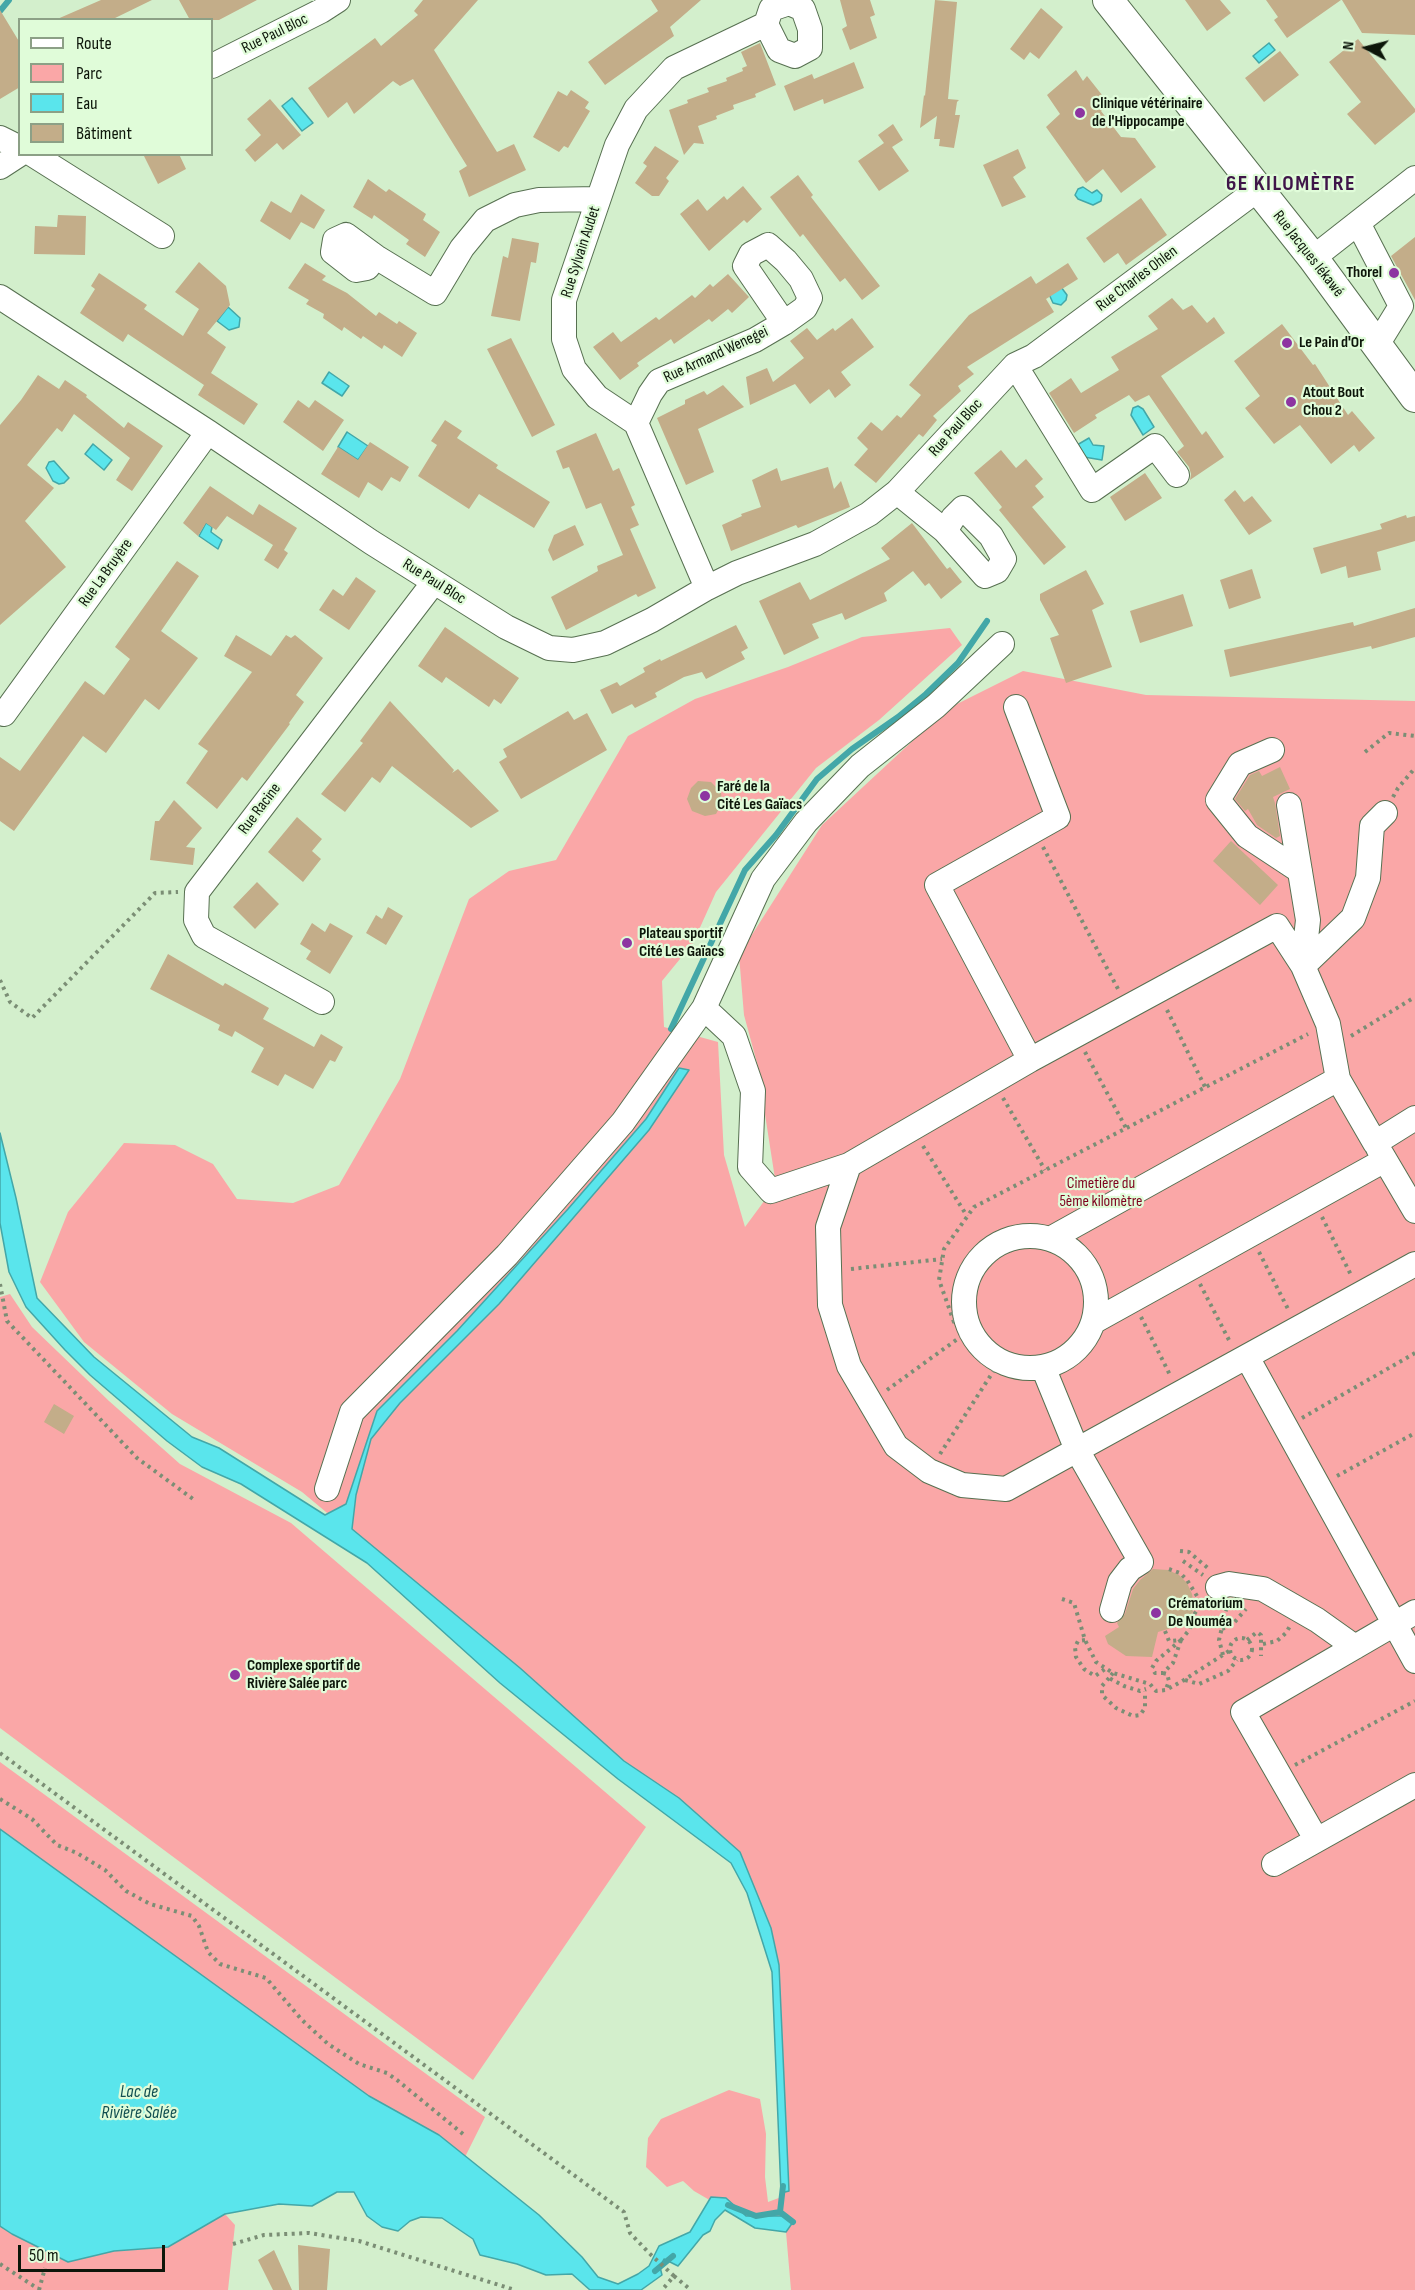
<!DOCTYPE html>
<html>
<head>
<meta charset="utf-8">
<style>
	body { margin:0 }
	#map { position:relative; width:1415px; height:2290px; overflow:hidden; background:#d3efcc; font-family:"Sofia Sans Condensed",sans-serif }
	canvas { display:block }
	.legend { position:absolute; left:18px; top:18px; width:195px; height:138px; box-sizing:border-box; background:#e0fcd9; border:2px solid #8ca086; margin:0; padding:8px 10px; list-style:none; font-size:18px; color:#0d160a }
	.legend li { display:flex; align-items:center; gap:12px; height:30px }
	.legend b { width:30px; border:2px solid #8ca086 }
	.north { position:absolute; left:1337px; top:18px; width:60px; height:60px; -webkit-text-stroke:4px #e0fcd9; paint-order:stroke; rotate:277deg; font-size:16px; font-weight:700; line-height:24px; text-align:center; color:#0d160a }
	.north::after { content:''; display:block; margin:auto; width:21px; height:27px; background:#0d160a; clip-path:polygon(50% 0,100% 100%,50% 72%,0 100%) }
	.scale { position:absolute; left:18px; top:2245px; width:147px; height:27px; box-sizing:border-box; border:3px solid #0d160a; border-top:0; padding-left:8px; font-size:18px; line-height:21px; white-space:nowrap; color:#0d160a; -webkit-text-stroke:4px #e0fcd9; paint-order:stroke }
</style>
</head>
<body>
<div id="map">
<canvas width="1415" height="2290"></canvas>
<ul class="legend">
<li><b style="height:8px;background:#fff"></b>Route</li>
<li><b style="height:16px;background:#faa7a7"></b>Parc</li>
<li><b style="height:16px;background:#5ae5ec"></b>Eau</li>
<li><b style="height:16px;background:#c3ad89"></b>Bâtiment</li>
</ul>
<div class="north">N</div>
<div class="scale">50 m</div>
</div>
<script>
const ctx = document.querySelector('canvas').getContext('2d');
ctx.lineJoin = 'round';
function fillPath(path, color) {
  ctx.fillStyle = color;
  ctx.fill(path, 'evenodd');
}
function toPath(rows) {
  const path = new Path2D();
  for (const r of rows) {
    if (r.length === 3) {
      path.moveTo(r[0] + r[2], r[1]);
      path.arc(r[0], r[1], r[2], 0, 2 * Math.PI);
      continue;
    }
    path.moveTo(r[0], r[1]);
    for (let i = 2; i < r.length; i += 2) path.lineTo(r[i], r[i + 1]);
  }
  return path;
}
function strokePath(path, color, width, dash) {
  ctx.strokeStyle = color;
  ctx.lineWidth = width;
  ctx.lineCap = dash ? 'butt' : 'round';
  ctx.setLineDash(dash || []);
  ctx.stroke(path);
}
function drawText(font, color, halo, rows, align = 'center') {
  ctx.font = font + ' "Sofia Sans Condensed",sans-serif';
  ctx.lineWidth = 4.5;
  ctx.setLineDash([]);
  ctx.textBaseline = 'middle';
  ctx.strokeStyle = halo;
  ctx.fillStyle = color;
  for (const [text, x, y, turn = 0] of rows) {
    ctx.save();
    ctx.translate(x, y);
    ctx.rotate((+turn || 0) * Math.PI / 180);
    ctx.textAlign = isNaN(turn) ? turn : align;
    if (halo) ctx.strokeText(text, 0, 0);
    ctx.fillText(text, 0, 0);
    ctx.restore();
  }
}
fillPath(toPath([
	[950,628,962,645,879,720,816,768,716,892,693,943,662,981,664,1027,718,1042,724,1155,745,1227,776,1185,757,1063,744,1015,739,955,822,825,947,709,1023,671,1146,695,1415,701,1415,2290,791,2290,786,2232,792,2222,744,2220,694,2191,683,2181,667,2187,646,2167,648,2138,661,2119,729,2090,760,2099,766,2134,765,2177,768,2202,784,2196,775,1944,734,1852,302,1492,172,1414,84,1342,40,1282,68,1212,124,1143,175,1145,213,1164,237,1199,293,1203,339,1185,400,1079,469,899,509,871,556,860,628,736,695,699,788,667,862,637],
	[10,1294,32,1327,109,1401,180,1464,291,1523,646,1827,473,2080,0,1728,0,1297],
	[0,1762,485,2117,465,2157,369,2096,0,1892],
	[225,2214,235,2225,228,2290,0,2290,0,2226,68,2262,114,2251,168,2247]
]), '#faa7a7');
const water = toPath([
	[1269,43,1275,50,1259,63,1253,56,1269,43],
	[292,98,313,123,302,131,282,106,292,98],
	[1083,187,1092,193,1097,190,1102,195,1101,201,1093,205,1078,199,1075,195,1078,189,1083,187],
	[1055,279,1067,295,1066,300,1061,305,1053,303,1048,292,1055,279],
	[228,307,240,318,239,327,229,330,217,321,228,307],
	[329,372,349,386,342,396,322,383,329,372],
	[1138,406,1143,409,1154,427,1143,435,1131,415,1133,408,1138,406],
	[347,432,368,446,358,460,338,447,347,432],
	[1089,438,1093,445,1104,446,1102,460,1084,457,1077,445,1089,438],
	[93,444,112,460,104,470,85,454,93,444],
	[54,461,69,478,64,483,59,484,53,481,46,468,49,462,54,461],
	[206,523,212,527,211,532,222,540,218,549,199,536,206,523],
	[679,1068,689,1070,649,1130,499,1304,400,1403,371,1439,356,1495,352,1529,520,1668,624,1761,679,1798,740,1852,771,1928,779,1965,789,2191,781,2193,772,1972,747,1893,731,1863,618,1779,500,1683,367,1563,241,1484,202,1467,167,1441,90,1375,65,1350,26,1307,9,1272,0,1223,0,1133,16,1198,37,1298,94,1357,192,1437,219,1448,325,1515,346,1504,377,1411,457,1331,568,1209,646,1119,679,1068],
	[0,1829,369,2096,439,2135,539,2215,582,2257,598,2277,618,2284,638,2274,649,2266,659,2246,690,2232,711,2197,726,2198,746,2216,784,2216,793,2222,786,2232,755,2228,725,2210,715,2220,710,2231,703,2235,678,2266,664,2259,660,2267,662,2275,641,2290,590,2290,572,2274,546,2275,517,2264,480,2255,473,2239,442,2218,421,2217,410,2221,398,2231,382,2227,367,2216,354,2192,337,2192,312,2206,279,2204,225,2214,168,2247,114,2251,68,2262,12,2234,0,2226,0,1829]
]);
fillPath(water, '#5ae5ec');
strokePath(water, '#43a7a8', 1.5);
strokePath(toPath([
	[0,11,9,0],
	[671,1029,745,870,776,835,817,779,852,749,898,717,926,694,958,663,987,621],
	[728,2205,756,2216,780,2212,793,2222],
	[780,2212,783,2186],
	[655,2271,673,2256]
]), '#43a7a8', 6);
fillPath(toPath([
	[101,0,152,0,111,20,55,20],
	[179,0,257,0,219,20,190,20],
	[423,0,478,0,434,50,497,152,514,144,526,170,469,197,459,171,467,166,413,79,400,86,393,81,354,114,347,102,328,118,308,88,375,38,381,46,418,15,414,11],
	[651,0,701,0,670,27,674,36,605,85,588,62,658,11],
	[840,0,870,0,875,15,870,17,877,38,850,50,842,29,847,26],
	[935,0,957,2,948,99,959,100,957,102,955,115,960,115,954,148,939,146,940,139,934,139,937,116,920,128,924,95,925,96],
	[1185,0,1220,0,1231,13,1207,31],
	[1266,0,1341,0,1287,38,1274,20,1278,17],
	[1342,0,1415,0,1415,35,1362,33],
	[1041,8,1063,27,1039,59,1030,52,1024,60,1010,49],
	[0,10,20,43,20,87,0,99],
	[1358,39,1415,109,1415,112,1375,145,1347,114,1361,102,1329,62],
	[760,43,776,85,755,94,756,97,733,105,734,109,716,116,717,119,698,126,704,144,694,143,684,155,669,110,688,103,687,100,709,92,707,88,727,81,726,78,743,71,742,68,747,66,741,52],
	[1280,51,1299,75,1264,102,1245,78],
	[854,62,864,88,824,104,823,99,794,111,784,86,812,74,814,79],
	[1076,70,1083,81,1087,76,1110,105,1101,111,1121,137,1135,138,1156,167,1121,193,1103,169,1086,183,1046,127,1060,114,1047,95],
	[571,90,589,102,585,108,590,111,568,148,564,146,559,152,533,137,558,91,567,96],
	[270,99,301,135,283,150,277,143,255,162,245,150,261,135,247,119],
	[893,124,903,140,892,147,909,171,879,191,858,161,884,143,878,135],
	[655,146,679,161,666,178,669,181,659,196,652,196,635,183,647,166,643,163],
	[1018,149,1026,168,1013,177,1026,197,1002,207,983,165],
	[143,154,179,154,186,169,158,184],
	[798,175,813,195,811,197,880,286,862,300,845,278,840,282,803,234,800,237,770,197],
	[368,179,386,192,389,189,426,214,423,220,440,232,425,257,406,244,409,240,374,215,372,219,353,207],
	[743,186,762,209,747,223,744,220,709,251,680,214,698,199,707,211,724,196,727,200],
	[301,194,325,210,314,229,301,222,290,240,260,221,271,201,291,213],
	[1141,198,1167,235,1126,265,1118,253,1104,263,1086,238],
	[58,215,86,216,85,255,34,254,35,226,57,227],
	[1415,237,1415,300,1391,256],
	[512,238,539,243,536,263,531,262,520,321,491,316,503,256,508,258],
	[199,262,226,286,230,305,207,333,226,347,211,373,258,404,244,425,198,395,204,385,128,334,123,342,80,313,95,289,91,286,99,273,147,305,144,309,183,336,199,309,175,292],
	[305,263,326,276,322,280,347,293,376,316,379,312,397,324,399,321,417,333,402,357,384,345,382,349,363,336,361,339,344,327,342,331,323,318,324,314,306,304,309,300,288,288],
	[1068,263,1078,279,1046,299,1054,312,967,367,974,374,958,386,961,391,933,416,937,420,923,437,919,434,876,483,854,465,868,449,857,438,871,422,882,431,897,415,901,418,921,395,909,385,969,315,1031,276,1036,284],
	[728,274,749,297,732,313,728,309,712,322,709,319,674,344,671,339,637,363,639,366,620,380,593,347,613,332,621,342,656,317,659,320,692,295,695,298,710,284,713,287],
	[1172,298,1183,310,1192,305,1207,323,1214,317,1225,333,1161,376,1202,435,1206,431,1224,457,1190,480,1191,474,1189,467,1177,452,1184,446,1149,395,1135,402,1129,395,1095,415,1097,418,1074,433,1049,393,1071,378,1081,393,1119,370,1111,357,1158,329,1148,316],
	[852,318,874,347,841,372,851,385,835,398,829,389,810,404,795,384,750,405,746,377,767,368,773,382,804,358,790,341,807,328,817,340,833,328,835,331],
	[1282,324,1313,365,1315,364,1348,415,1352,411,1375,438,1359,452,1354,445,1331,464,1300,425,1274,444,1245,408,1260,396,1234,361],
	[511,338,555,425,532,437,487,349],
	[38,375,59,389,65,380,87,395,86,397,124,428,128,422,163,446,132,491,116,480,130,458,74,414,62,432,57,428,27,465,54,488,25,521,66,567,0,625,0,425,21,400],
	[723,385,744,407,698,429,714,472,686,485,657,418,685,404,685,400,704,391,707,395],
	[298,400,309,408,315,400,344,420,323,451,283,422],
	[445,420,462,431,457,438,498,465,496,468,550,502,534,528,479,494,469,509,418,476,437,445,431,441],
	[596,433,613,471,619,468,635,505,631,507,639,525,630,529,656,588,638,597,636,594,566,630,551,597,598,571,597,566,623,555,601,503,586,509,569,467,563,469,556,451],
	[370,442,409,467,400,482,391,477,382,491,368,482,359,498,321,474,338,447,358,460],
	[1001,450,1016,468,1026,459,1043,479,1035,486,1044,497,1032,507,1066,547,1044,565,999,510,1002,507,974,473],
	[828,467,834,489,841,481,850,507,798,528,796,525,731,551,722,525,742,516,741,514,761,507,752,480,777,468,781,481],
	[1145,473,1162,498,1125,521,1110,497],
	[210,486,253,515,259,504,297,528,284,550,288,553,278,569,264,560,273,545,227,516,216,530,206,523,198,536,183,523],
	[1235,490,1244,502,1252,496,1272,521,1249,535,1224,500],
	[1406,515,1407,518,1415,516,1415,541,1377,552,1381,570,1348,578,1346,566,1321,574,1313,548,1382,529,1380,524],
	[912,523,947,569,950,567,962,582,941,599,929,583,925,586,913,571,884,593,887,601,845,620,842,613,812,624,819,638,784,655,759,601,800,582,810,600,890,559,881,548],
	[575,525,584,545,553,561,548,550,554,535],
	[177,561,199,576,161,631,198,658,159,710,145,699,106,753,83,736,14,831,0,821,0,757,20,771,85,681,104,695,130,659,115,647],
	[1252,569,1261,598,1229,609,1220,580],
	[1086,570,1104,604,1092,610,1112,667,1066,683,1050,638,1059,635,1040,600,1040,594],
	[356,577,376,591,349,630,319,610,333,589,343,596],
	[1183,594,1193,626,1140,643,1130,611],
	[1415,608,1415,637,1372,649,1371,646,1230,677,1224,650,1353,622,1354,626],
	[736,625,748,648,741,652,745,659,706,679,702,672,684,677,655,693,657,697,635,708,632,704,612,714,600,690,617,682,620,686,645,672,643,668,660,659,661,661],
	[445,627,519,678,501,704,494,699,489,707,446,677,442,683,418,666],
	[236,635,271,656,286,635,291,638,295,635,323,658,296,695,304,702,289,723,290,724,247,781,242,777,217,809,186,783,208,751,198,744,252,672,224,656],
	[390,701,454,770,452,773,458,769,499,811,471,828,392,766,380,783,372,777,345,812,321,794,363,743,360,741],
	[568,711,574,720,587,713,607,750,521,799,499,762,507,757,503,749],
	[1280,767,1290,789,1273,797,1275,803,1280,836,1276,838,1257,825,1248,809,1245,811,1235,799,1250,775,1259,771,1262,776],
	[698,781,711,782,721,792,722,803,716,814,705,816,692,811,687,799,691,788],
	[174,800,202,828,186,847,195,848,193,865,150,860,155,821,159,821],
	[297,817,322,839,312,851,321,859,303,882,268,852],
	[1231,841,1278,885,1260,905,1213,861],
	[257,882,279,904,255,929,233,907],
	[388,907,403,916,386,945,366,933,376,915,382,919],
	[312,923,325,932,330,923,353,936,330,974,306,959,311,951,300,944],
	[168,954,223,986,225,983,269,1008,263,1019,314,1047,321,1034,343,1047,335,1062,330,1060,313,1089,285,1074,278,1086,251,1072,264,1048,235,1031,232,1037,218,1030,220,1025,150,989],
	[54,1404,74,1416,64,1434,44,1422],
	[1153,1569,1168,1570,1179,1575,1187,1583,1192,1594,1194,1605,1191,1622,1181,1620,1178,1626,1158,1632,1152,1657,1126,1656,1108,1644,1105,1636,1119,1627,1117,1623,1125,1614,1133,1589,1140,1580],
	[298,2245,330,2249,327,2290,299,2290],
	[274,2250,292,2290,273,2290,258,2260]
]), '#c3ad89');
const minor = toPath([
	[212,66,321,11,338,0],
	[0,138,20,148],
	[32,154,162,236],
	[0,167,20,154],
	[1358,223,1401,306,1377,345],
	[376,257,367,268,356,270,333,252,335,240,346,235,376,257,435,293,462,248,485,220,515,205,539,200,598,199],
	[1313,258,1415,178],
	[0,297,208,432,371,542,506,627,549,648,573,650,605,643,652,620,707,588,737,573,815,544,869,514,897,492,1015,365,1034,356,1257,190],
	[1015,365,1092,490,1155,446,1177,475],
	[636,423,650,394,659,381,755,340,784,323,805,308,810,298,801,279,786,261,768,245,751,254,745,266,784,323],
	[897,492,945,531,985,576,997,571,1004,559,991,536,963,508,953,518,945,531],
	[707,588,636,423,597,397,574,369,564,339,564,300,617,145,636,109,674,68,766,24,771,9,789,3,803,9,810,29,810,48,795,56,779,50,766,24],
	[1016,707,1058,817,937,885,1030,1060],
	[4,714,208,432],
	[1272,750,1240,764,1218,800,1247,836,1300,871],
	[1289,805,1308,920,1303,966,1328,1024,1338,1079,1375,1143,1415,1118],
	[1385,813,1372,826,1368,878,1353,918,1303,966,1277,926,1030,1060,849,1165,828,1227,830,1305,849,1366,896,1446,929,1471,962,1485,1006,1489,1415,1264],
	[322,1002,204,936,196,920,197,892,434,582],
	[704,1008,734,1036,753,1091,750,1167,771,1191,849,1165],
	[1378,1148,1415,1211],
	[1030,1302,66],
	[1050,1239,1338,1079],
	[1093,1322,1385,1160],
	[1247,1357,1415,1661],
	[1043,1367,1077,1450,1141,1562,1130,1569,1120,1582,1112,1610],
	[327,1489,352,1412,507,1255,623,1122,704,1008,763,879,806,822,860,766,936,706,1002,644],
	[1218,1587,1229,1584,1263,1589,1317,1620,1355,1647],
	[1316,1839,1243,1712,1415,1612],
	[1274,1864,1415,1785]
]);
const major = toPath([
	[1108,0,1313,258,1415,397]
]);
strokePath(minor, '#577051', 26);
strokePath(major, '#577051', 32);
strokePath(toPath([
	[1365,752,1389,733,1415,736],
	[1393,797,1398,788,1415,768],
	[1043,847,1118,989],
	[0,980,10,1002,32,1018,155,893,178,892],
	[1167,1010,1205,1087],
	[1351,1036,1415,997],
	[1085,1052,1126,1128],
	[1003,1098,1045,1170],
	[923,1146,967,1216],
	[1322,1217,1352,1277],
	[1259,1252,1288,1309],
	[851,1269,942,1259],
	[0,1284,7,1321,137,1458,193,1499],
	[1200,1284,1230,1342],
	[1141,1317,1171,1377],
	[887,1390,970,1330,954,1322,939,1280,944,1249,974,1207,1308,1034],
	[1302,1418,1415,1353],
	[940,1454,1000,1361],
	[1337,1476,1415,1433],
	[1180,1551,1189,1552,1209,1569],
	[1183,1561,1203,1575],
	[1169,1569,1180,1573,1187,1580,1197,1596],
	[1062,1599,1074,1603,1085,1640,1096,1662,1113,1673,1150,1684,1156,1691,1166,1690,1184,1680,1229,1651],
	[1222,1629,1232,1625,1246,1609],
	[1165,1631,1169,1641,1181,1640,1190,1629,1195,1613,1203,1601],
	[1241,1649,11],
	[1085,1640,1078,1641,1075,1647,1076,1657,1084,1669,1095,1676,1105,1669],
	[1181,1640,1173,1663,1163,1673,1155,1673,1152,1668,1156,1661,1181,1640],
	[1247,1640,1257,1632,1261,1635,1261,1656],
	[1263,1644,1277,1641,1286,1633,1290,1626],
	[1223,1655,1219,1640,1227,1606],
	[1113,1673,1109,1678,1124,1686,1140,1691,1146,1689],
	[1163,1673,1167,1674,1169,1681,1166,1689],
	[1109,1678,1102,1686,1102,1695,1116,1708,1133,1716,1140,1715,1145,1708,1145,1691],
	[1185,1680,1199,1684,1228,1671,1237,1660],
	[0,1753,624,2212,630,2233,649,2253,674,2276,662,2290],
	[1295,1765,1415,1701],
	[0,1799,32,1819,57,1845,77,1853,105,1870,126,1891,150,1904,192,1916,199,1926,208,1952,220,1964,266,1978,302,2020,328,2044,359,2064,387,2073,397,2080,463,2134],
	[233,2244,264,2235,309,2233,359,2241,515,2290],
	[0,2264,40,2290],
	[674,2276,691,2290],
	[39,2290,45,2268]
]), '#7b8e75', 4, [3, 4.5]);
strokePath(minor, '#fff', 24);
strokePath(major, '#fff', 30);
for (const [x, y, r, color] of [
	[1080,113,6,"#8d35a1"],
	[1394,273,6,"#8d35a1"],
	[1287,343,6,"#8d35a1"],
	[1291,402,6,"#8d35a1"],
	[705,796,6,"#8d35a1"],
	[627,943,6,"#8d35a1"],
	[1156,1613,6,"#8d35a1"],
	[235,1675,6,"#8d35a1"]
]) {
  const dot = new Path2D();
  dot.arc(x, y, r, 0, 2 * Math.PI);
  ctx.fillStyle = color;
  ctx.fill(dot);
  strokePath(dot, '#e0fcd9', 2);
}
drawText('16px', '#0d160a', '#e0fcd9', [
	["Rue Paul Bloc",275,34,-26],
	["Rue Sylvain Audet",581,252,-72],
	["Rue Jacques Iékawé",1308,254,52],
	["Rue Charles Ohlen",1137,279,-37],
	["Rue Armand Wenegei",716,355,-25],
	["Rue Paul Bloc",956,428,-48],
	["Rue La Bruyère",106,573,-54],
	["Rue Paul Bloc",434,582,32],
	["Rue Racine",260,809,-53]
]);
drawText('bold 16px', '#0d160a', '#e0fcd9', [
	["Clinique vétérinaire",1092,104],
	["de l'Hippocampe",1092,122],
	["Thorel",1382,273,"right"],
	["Le Pain d'Or",1299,343],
	["Atout Bout",1303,393],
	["Chou 2",1303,411],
	["Faré de la",717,787],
	["Cité Les Gaïacs",717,805],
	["Plateau sportif",639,934],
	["Cité Les Gaïacs",639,952],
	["Crématorium",1168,1604],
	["De Nouméa",1168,1622],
	["Complexe sportif de",247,1666],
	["Rivière Salée parc",247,1684]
], 'left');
drawText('16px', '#7e021e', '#e0fcd9', [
	["Cimetière du",1101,1184],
	["5ème kilomètre",1101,1202]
]);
drawText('italic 18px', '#104e51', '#e0fcd9', [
	["Lac de",139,2092],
	["Rivière Salée",139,2113]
]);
ctx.letterSpacing = '1.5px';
drawText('bold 22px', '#3f1549', '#e0fcd9', [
	["6E KILOMÈTRE",1291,184]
]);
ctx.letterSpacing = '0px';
</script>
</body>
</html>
